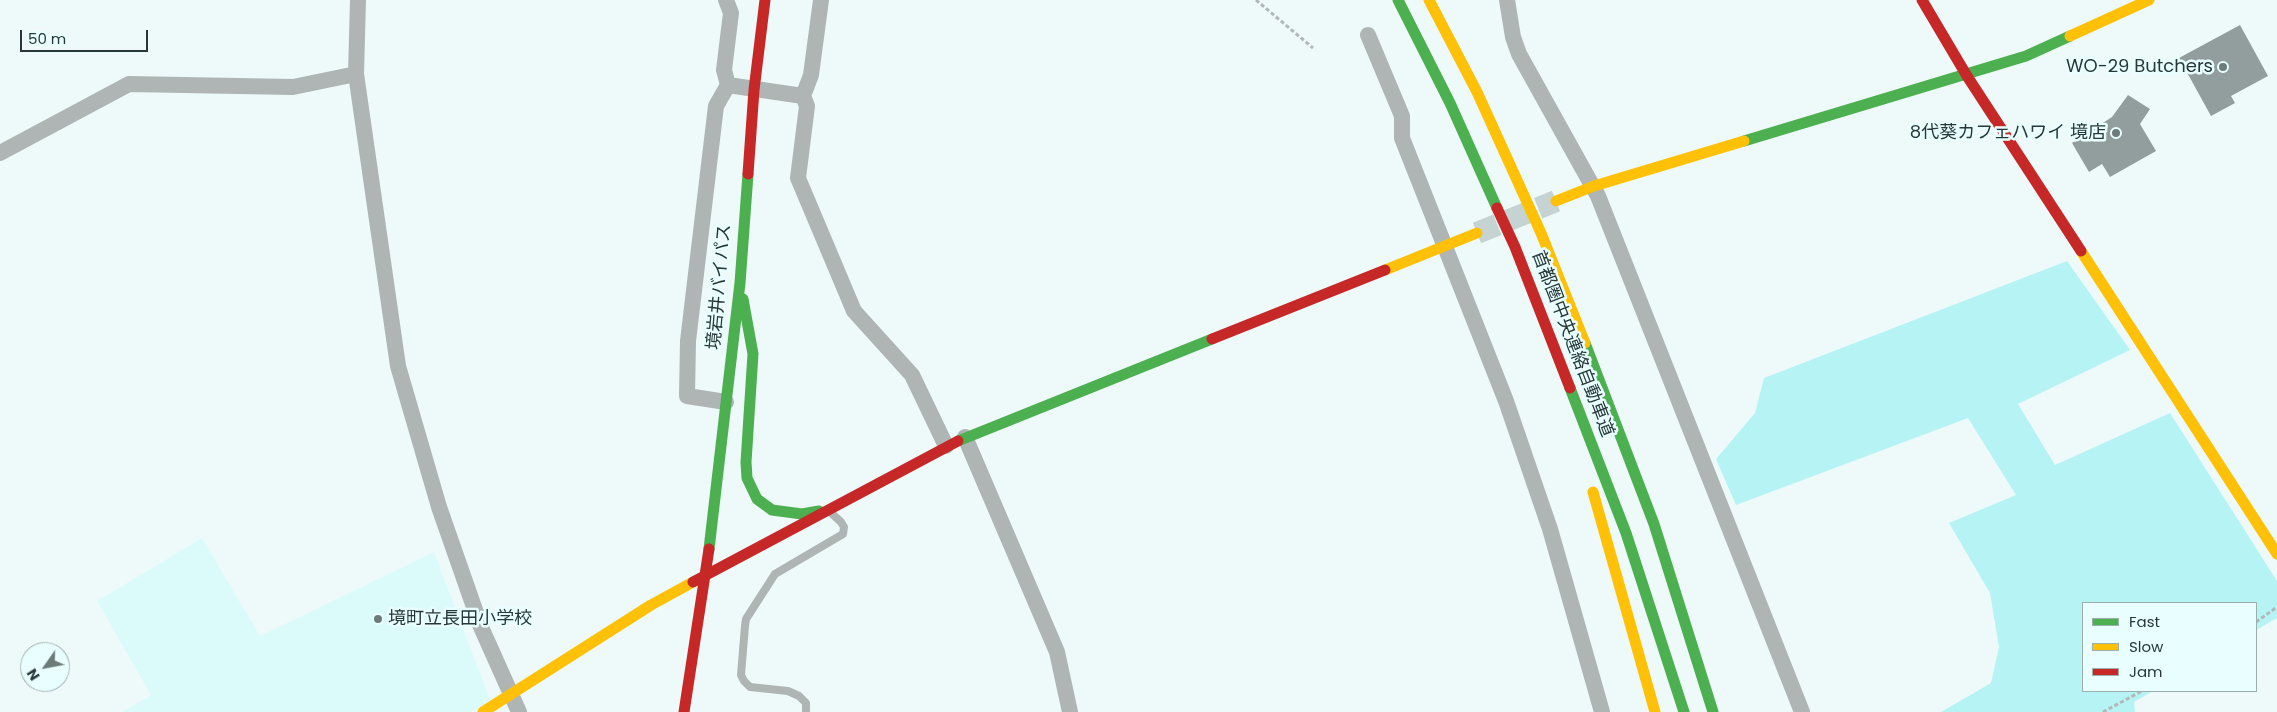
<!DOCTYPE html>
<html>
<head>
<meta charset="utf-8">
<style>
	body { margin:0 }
	#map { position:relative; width:2277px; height:712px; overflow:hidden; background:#eefafa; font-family:Poppins,sans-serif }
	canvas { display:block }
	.legend { position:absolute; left:2082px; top:602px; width:175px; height:90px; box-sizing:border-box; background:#e9ffff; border:1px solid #9cafaf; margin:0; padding:6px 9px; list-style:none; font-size:15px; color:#283737 }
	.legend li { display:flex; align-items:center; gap:10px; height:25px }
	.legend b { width:25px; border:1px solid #9cafaf }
	.north { position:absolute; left:20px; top:642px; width:50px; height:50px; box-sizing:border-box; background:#e9ffff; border:1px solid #9cafaf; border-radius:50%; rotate:237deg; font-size:14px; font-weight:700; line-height:20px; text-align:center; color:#283737 }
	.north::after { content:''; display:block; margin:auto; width:18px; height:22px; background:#6d7b7b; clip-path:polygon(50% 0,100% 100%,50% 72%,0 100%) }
	.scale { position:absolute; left:20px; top:30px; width:128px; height:22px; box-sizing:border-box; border:2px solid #283737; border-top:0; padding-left:6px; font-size:15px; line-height:18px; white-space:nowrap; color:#283737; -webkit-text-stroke:4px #e9ffff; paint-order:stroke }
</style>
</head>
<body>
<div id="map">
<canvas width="2277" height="712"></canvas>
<ul class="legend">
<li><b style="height:6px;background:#4caf50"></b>Fast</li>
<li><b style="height:6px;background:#ffc107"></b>Slow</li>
<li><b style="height:6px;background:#c62828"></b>Jam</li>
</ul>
<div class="north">N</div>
<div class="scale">50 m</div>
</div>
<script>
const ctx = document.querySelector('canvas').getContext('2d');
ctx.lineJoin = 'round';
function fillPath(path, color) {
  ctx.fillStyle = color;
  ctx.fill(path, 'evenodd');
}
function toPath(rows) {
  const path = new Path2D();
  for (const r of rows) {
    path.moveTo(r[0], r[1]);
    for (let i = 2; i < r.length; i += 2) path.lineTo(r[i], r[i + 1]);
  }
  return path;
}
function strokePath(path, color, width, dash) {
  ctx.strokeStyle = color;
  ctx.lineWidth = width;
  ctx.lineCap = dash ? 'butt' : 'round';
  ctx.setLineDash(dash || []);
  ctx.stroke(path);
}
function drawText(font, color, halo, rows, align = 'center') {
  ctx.font = font + ' Poppins,"Noto Sans JP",sans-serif';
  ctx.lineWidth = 5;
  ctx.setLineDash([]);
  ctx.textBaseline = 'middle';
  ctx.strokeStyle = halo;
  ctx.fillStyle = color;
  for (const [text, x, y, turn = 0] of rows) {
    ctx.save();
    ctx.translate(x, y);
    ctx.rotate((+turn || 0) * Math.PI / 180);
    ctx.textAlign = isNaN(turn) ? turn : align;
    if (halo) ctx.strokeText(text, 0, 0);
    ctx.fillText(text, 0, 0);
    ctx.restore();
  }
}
fillPath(toPath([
	[202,538,260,636,434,552,490,700,471,712,122,712,151,695,97,601]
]), '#dbfbfb');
fillPath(toPath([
	[2067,261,2130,350,2018,404,2055,465,2170,413,2277,581,2277,618,2256,630,2256,603,2083,603,2083,691,2153,691,2134,702,2135,712,1941,712,1991,683,1999,647,1990,593,1949,523,2016,495,1968,418,1736,505,1716,459,1755,413,1764,378]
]), '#b6f3f4');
fillPath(toPath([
	[2240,25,2268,76,2231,96,2235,103,2211,116,2179,58],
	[2128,95,2150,109,2140,124,2156,151,2110,177,2102,164,2089,172,2072,143,2112,117]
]), '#929e9e');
strokePath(toPath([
	[1477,233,1556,201]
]), '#c6d3d3', 22, [22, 11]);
strokePath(toPath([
	[1256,0,1313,48],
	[2256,622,2277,607],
	[2103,712,2142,691]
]), '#b2b8b8', 3, [4, 2.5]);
strokePath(toPath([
	[806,712,806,703,799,696,788,691,750,687,744,681,741,675,745,626,746,619,775,574,843,534,844,527,841,522,829,511]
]), '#afb5b5', 8);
strokePath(toPath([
	[358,0,356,74,398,366,439,507,481,627,519,712],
	[726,0,731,13,724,70,728,85,803,96,807,106,798,178,854,311,912,375,946,446],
	[1507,0,1513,37,1519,54,1598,196,1802,712],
	[1368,35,1402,116,1402,138,1506,401,1550,529,1602,712],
	[803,96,811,75,821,0],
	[0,153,129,84,293,87,356,74],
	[726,402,687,396,688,341,716,106,728,85],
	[965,437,1057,652,1070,712]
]), '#afb5b5', 16);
strokePath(toPath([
	[1398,0,1450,103,1497,208],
	[1744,141,2026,56,2070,36],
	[743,299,753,354,746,462,747,478,757,499,772,510,802,514,819,511],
	[1585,343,1654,524,1713,712],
	[1570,388,1626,533,1684,712],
	[958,441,1212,339],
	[709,549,740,283,748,174]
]), '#4caf50', 11);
strokePath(toPath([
	[1429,0,1477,92,1541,233,1585,343],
	[2070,36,2149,0],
	[1556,201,1594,186,1744,141],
	[2081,251,2277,554],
	[1385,270,1477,233],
	[1593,492,1655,712],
	[483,712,651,605,693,582]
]), '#ffc107', 11);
strokePath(toPath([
	[1922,0,1967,76,2081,251],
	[748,174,754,90,765,0],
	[1497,208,1515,247,1570,388],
	[1212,339,1385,270],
	[693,582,958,441],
	[684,712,709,549]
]), '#c62828', 11);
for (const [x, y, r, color] of [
	[2223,67,5,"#6d7b7b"],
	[2116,133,5,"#6d7b7b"],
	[378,619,5,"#6d7b7b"]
]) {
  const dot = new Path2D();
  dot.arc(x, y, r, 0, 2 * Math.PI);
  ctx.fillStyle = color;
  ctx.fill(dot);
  strokePath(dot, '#e9ffff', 2);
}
drawText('18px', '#283737', '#e9ffff', [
	["WO-29 Butchers",2213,67],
	["8代葵カフェハワイ 境店",2106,133],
	["境町立長田小学校",388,619,"left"]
], 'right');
drawText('18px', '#283737', '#e9ffff', [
	["境岩井バイパス",720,287,-85],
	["首都圏中央連絡自動車道",1572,344,69]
]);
</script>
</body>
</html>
